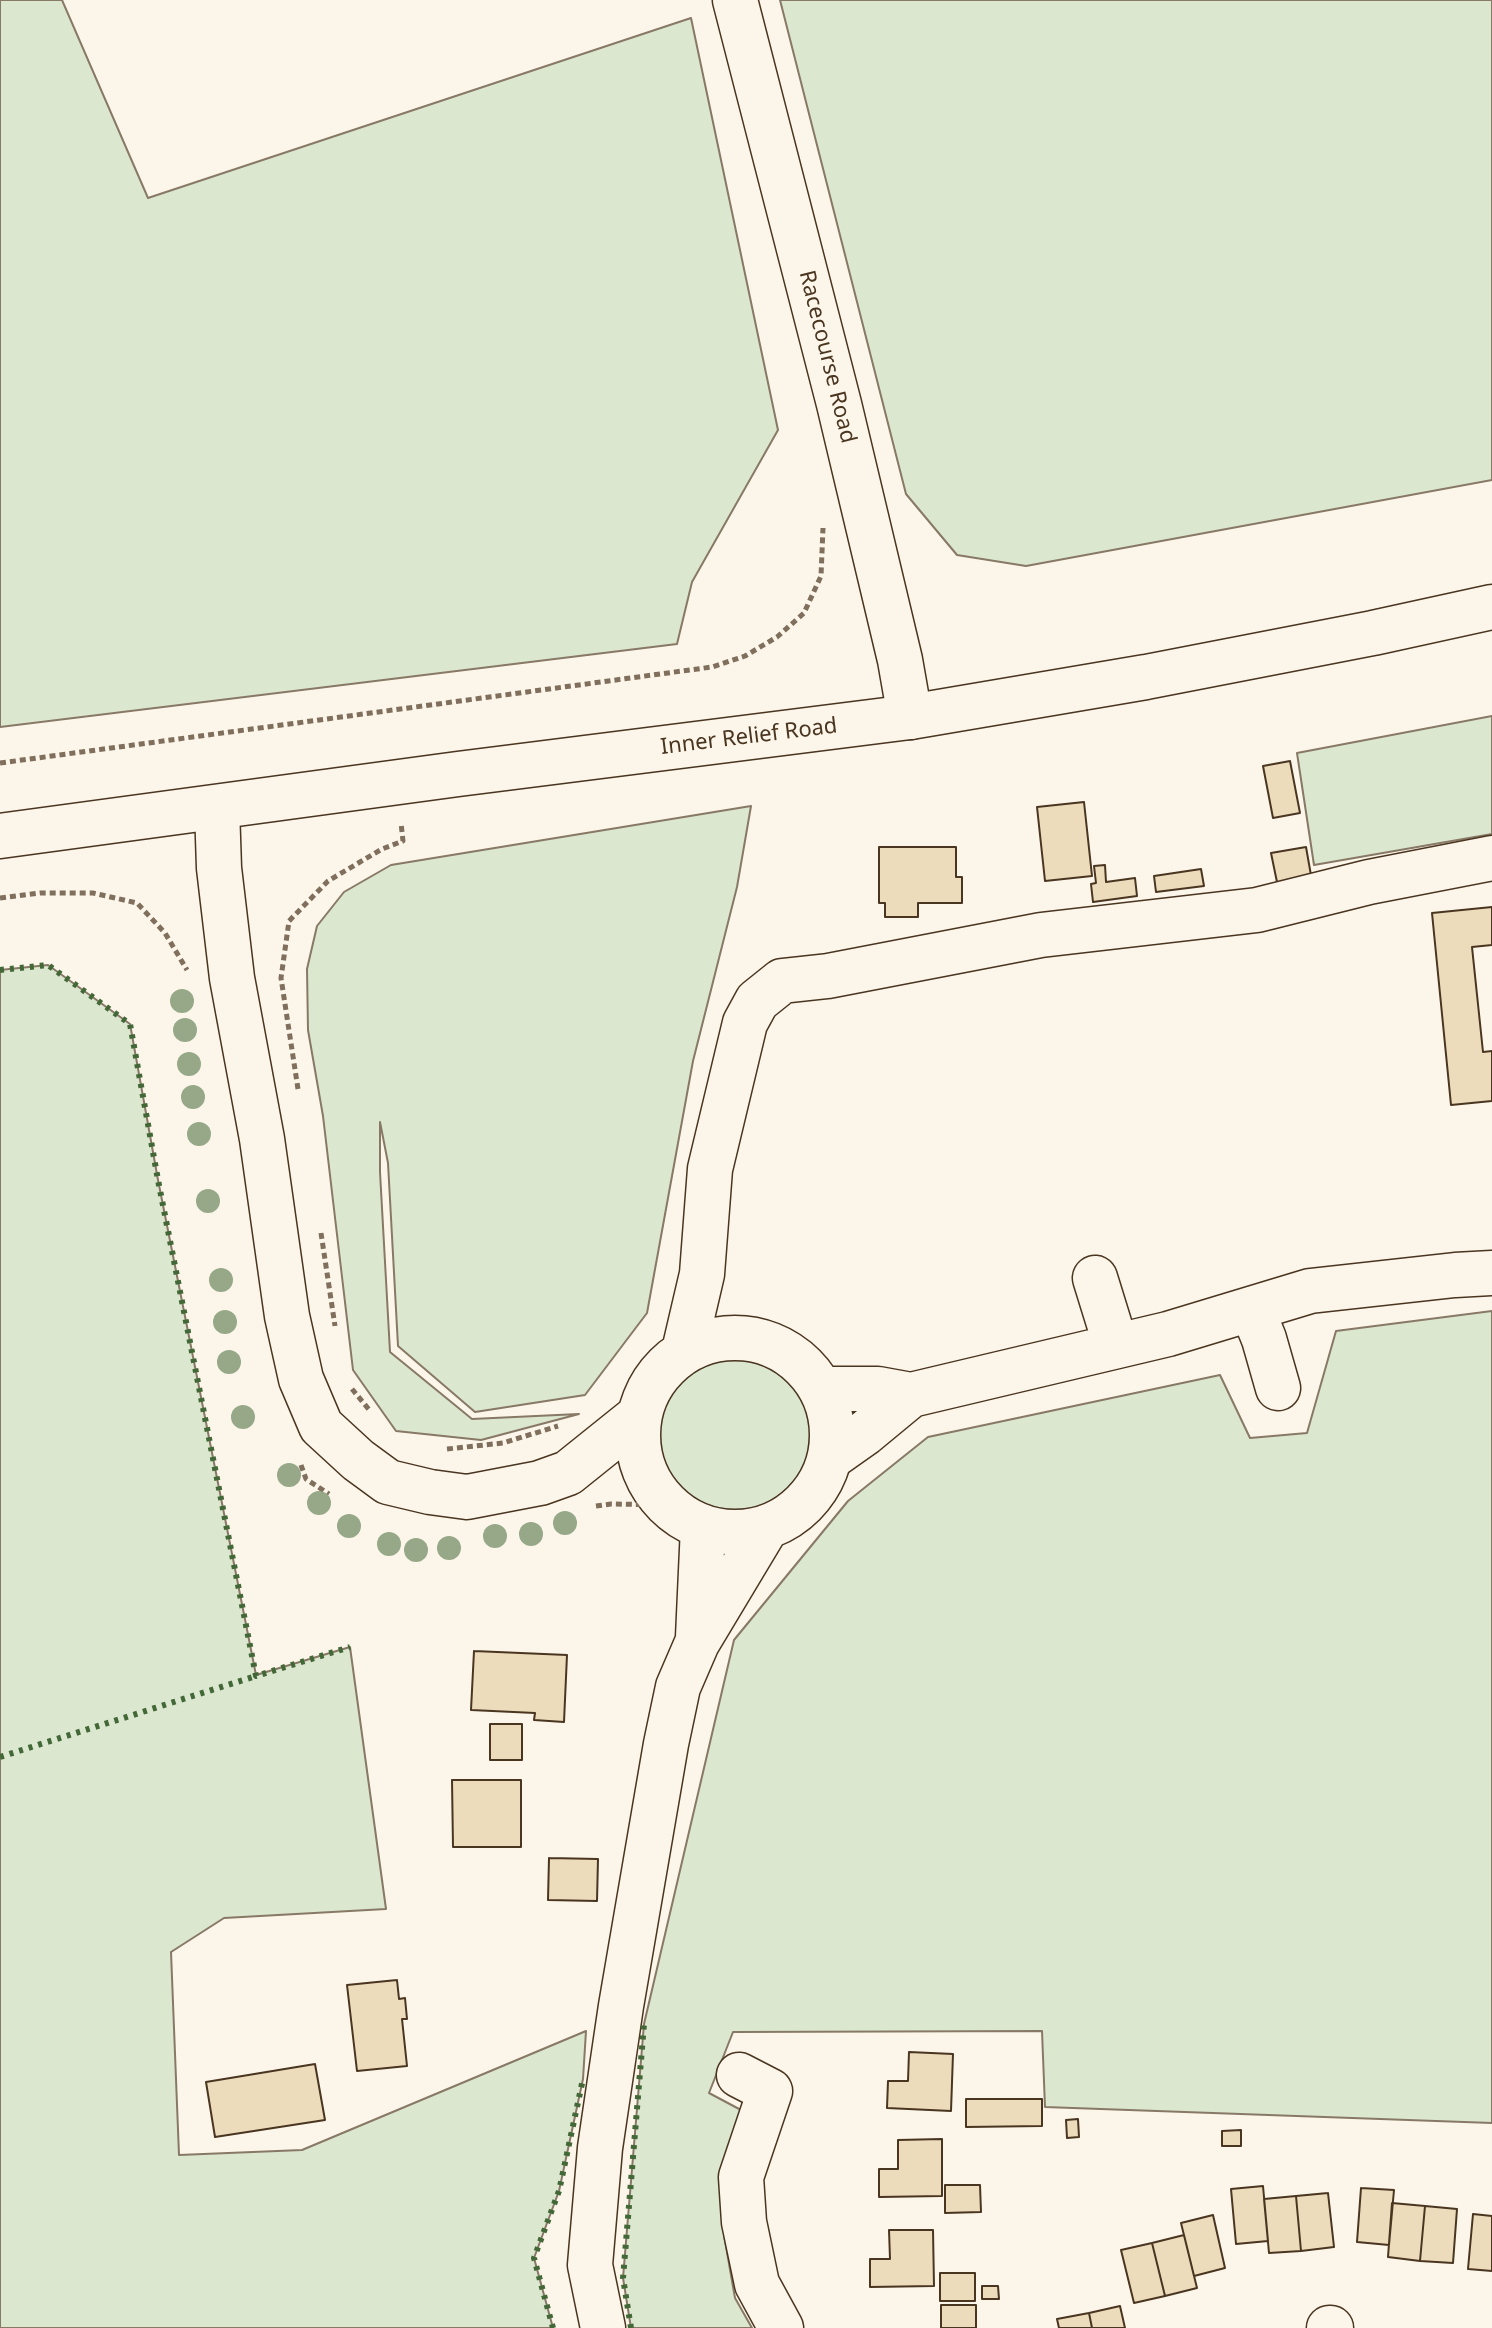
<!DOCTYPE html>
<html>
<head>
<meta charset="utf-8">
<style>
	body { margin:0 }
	canvas { display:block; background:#fbf6e9 }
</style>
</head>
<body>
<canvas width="1492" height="2328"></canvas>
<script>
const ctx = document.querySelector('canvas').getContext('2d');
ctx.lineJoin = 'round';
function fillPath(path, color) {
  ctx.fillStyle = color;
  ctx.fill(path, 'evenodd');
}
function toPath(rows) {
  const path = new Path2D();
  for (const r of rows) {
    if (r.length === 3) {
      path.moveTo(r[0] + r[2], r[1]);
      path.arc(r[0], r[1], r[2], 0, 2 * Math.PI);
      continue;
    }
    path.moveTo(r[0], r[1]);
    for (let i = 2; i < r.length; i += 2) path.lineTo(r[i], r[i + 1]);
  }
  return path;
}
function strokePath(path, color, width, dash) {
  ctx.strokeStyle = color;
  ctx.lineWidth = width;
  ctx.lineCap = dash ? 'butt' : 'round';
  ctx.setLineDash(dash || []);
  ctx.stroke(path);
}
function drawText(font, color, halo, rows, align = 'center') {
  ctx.font = font + ' "Noto Sans",sans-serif';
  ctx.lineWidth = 6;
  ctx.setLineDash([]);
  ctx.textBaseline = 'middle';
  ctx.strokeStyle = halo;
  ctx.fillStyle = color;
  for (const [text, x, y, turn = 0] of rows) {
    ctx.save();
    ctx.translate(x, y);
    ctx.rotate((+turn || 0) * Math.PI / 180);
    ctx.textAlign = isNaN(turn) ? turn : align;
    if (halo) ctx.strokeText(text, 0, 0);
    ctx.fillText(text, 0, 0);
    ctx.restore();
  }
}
const green = toPath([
	[0,0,62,0,148,198,691,18,778,430,692,582,677,644,0,727,0,0],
	[780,0,1492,0,1492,480,1026,566,957,555,906,494,780,0],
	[1492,716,1492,834,1314,865,1297,753,1492,716],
	[751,806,737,887,693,1061,647,1313,585,1395,475,1412,398,1346,388,1163,380,1122,380,1172,390,1352,472,1419,579,1414,481,1440,396,1431,353,1370,323,1116,308,1030,307,969,317,926,344,892,391,865,751,806],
	[48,965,130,1024,158,1180,256,1675,350,1647,386,1909,224,1918,171,1952,179,2155,302,2150,586,2031,583,2079,559,2191,534,2258,553,2328,0,2328,0,970,48,965],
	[1492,1311,1492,2123,1045,2107,1042,2031,733,2032,709,2093,741,2110,729,2152,724,2235,735,2298,752,2328,631,2328,623,2278,644,2024,734,1640,848,1501,928,1437,1220,1375,1250,1438,1307,1433,1336,1331,1492,1311],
	[735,1435,75]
]);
fillPath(green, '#dce7d0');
strokePath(green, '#887966', 2);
const building = toPath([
	[1290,761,1300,813,1273,818,1263,766,1290,761],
	[1084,802,1092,876,1045,881,1037,807,1084,802],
	[879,847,956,847,956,877,962,877,962,903,918,903,918,917,885,917,885,903,879,903,879,847],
	[1306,847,1312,881,1278,887,1271,853,1306,847],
	[1105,865,1106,882,1135,878,1137,896,1093,902,1091,884,1096,883,1094,866,1105,865],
	[1201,869,1204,886,1156,892,1154,876,1201,869],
	[1492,907,1492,945,1472,947,1483,1052,1492,1051,1492,1101,1451,1105,1432,913,1492,907],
	[474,1651,567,1655,564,1722,534,1720,535,1713,471,1710,474,1651],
	[490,1724,522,1724,522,1760,490,1760,490,1724],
	[452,1780,521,1780,521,1847,453,1847,452,1780],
	[549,1858,598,1859,597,1901,548,1900,549,1858],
	[397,1980,399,1999,405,1998,407,2019,402,2019,407,2066,357,2071,347,1985,397,1980],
	[909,2052,953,2054,951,2111,887,2108,888,2081,908,2081,909,2052],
	[315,2064,325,2120,215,2137,206,2082,315,2064],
	[966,2099,1042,2099,1042,2126,966,2127,966,2099],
	[1078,2119,1079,2137,1067,2138,1066,2120,1078,2119],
	[1241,2130,1241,2146,1222,2146,1222,2131,1241,2130],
	[942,2139,942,2196,879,2197,879,2169,898,2169,898,2140,942,2139],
	[945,2185,980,2185,981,2212,945,2213,945,2185],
	[1263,2186,1268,2241,1236,2244,1231,2189,1263,2186],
	[1361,2188,1394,2190,1389,2245,1357,2242,1361,2188],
	[1328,2193,1334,2247,1301,2251,1296,2196,1328,2193],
	[1296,2196,1301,2251,1269,2253,1264,2199,1296,2196],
	[1392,2203,1425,2206,1420,2261,1388,2257,1392,2203],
	[1425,2206,1457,2209,1453,2263,1420,2261,1425,2206],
	[1473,2214,1492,2216,1492,2271,1468,2269,1473,2214],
	[1213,2215,1225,2268,1194,2276,1181,2223,1213,2215],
	[889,2230,933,2230,934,2286,870,2287,870,2259,890,2259,889,2230],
	[1184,2235,1197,2288,1165,2296,1152,2243,1184,2235],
	[1152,2243,1165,2296,1134,2303,1121,2250,1152,2243],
	[940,2273,975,2273,975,2301,940,2301,940,2273],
	[982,2286,998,2286,999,2299,982,2299,982,2286],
	[941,2305,976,2305,976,2328,941,2328,941,2305],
	[1120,2306,1125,2328,1092,2328,1089,2313,1120,2306],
	[1089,2313,1092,2328,1059,2328,1057,2319,1089,2313]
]);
fillPath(building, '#ecdcbc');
strokePath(building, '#4a3520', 2);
const minor = toPath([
	[735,0,839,404,900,660,910,717],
	[217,808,219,868,232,978,262,1139,287,1316,301,1379,321,1426,358,1460,388,1482,430,1492,467,1497,540,1483,568,1473,639,1416],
	[1095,1278,1116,1346],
	[1252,1309,1264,1339,1278,1388],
	[735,1435,97],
	[684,1351,702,1274,710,1169,745,1023,757,1001,782,981,828,976,1041,935,1257,910,1369,882,1492,858],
	[822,1389,878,1389,911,1395,1168,1334,1310,1291,1455,1275,1492,1273],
	[831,1457,865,1433,911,1395],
	[698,1637,703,1527],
	[739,2075,770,2091,741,2177,744,2222,757,2284,781,2328],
	[603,2328,590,2265,600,2148,621,2006,666,1744,678,1687,697,1643,766,1528],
	[1329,2328,1331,2328]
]);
const major = toPath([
	[0,836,458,774,910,717,1146,677,1373,633,1492,607]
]);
strokePath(minor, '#4a3520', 47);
strokePath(major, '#4a3520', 47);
strokePath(toPath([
	[0,763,712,667,745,656,777,637,804,613,821,576,823,528],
	[0,898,40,893,93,893,137,903,165,933,187,970],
	[298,1089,281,978,289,921,328,881,382,849,403,841,401,823],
	[321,1233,335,1326],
	[352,1389,371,1412],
	[447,1449,503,1443,558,1426],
	[301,1465,306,1479,329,1494],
	[596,1506,611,1504,668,1505]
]), '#7f6f5c', 5, [6, 4]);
strokePath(minor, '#fbf6e9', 44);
strokePath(major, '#fbf6e9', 44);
strokePath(toPath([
	[0,970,48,965,130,1024,158,1180,256,1676,350,1647],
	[0,1757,256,1676],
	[553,2328,534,2258,559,2191,583,2079],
	[631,2328,623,2278,644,2024]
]), '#436837', 6, [4, 6]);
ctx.fillStyle = '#96a887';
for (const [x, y] of [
	[182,1001],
	[185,1030],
	[189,1064],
	[193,1097],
	[199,1134],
	[208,1201],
	[221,1280],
	[225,1322],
	[229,1362],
	[243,1417],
	[289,1475],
	[319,1503],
	[565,1523],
	[349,1526],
	[531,1534],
	[495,1536],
	[389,1544],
	[449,1548],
	[416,1550]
]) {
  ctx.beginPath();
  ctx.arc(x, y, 12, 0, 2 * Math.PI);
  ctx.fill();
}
drawText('22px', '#4a3520', '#fbf6e9', [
	["Racecourse Road",827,357,76],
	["Inner Relief Road",749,737,-7]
]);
</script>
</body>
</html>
